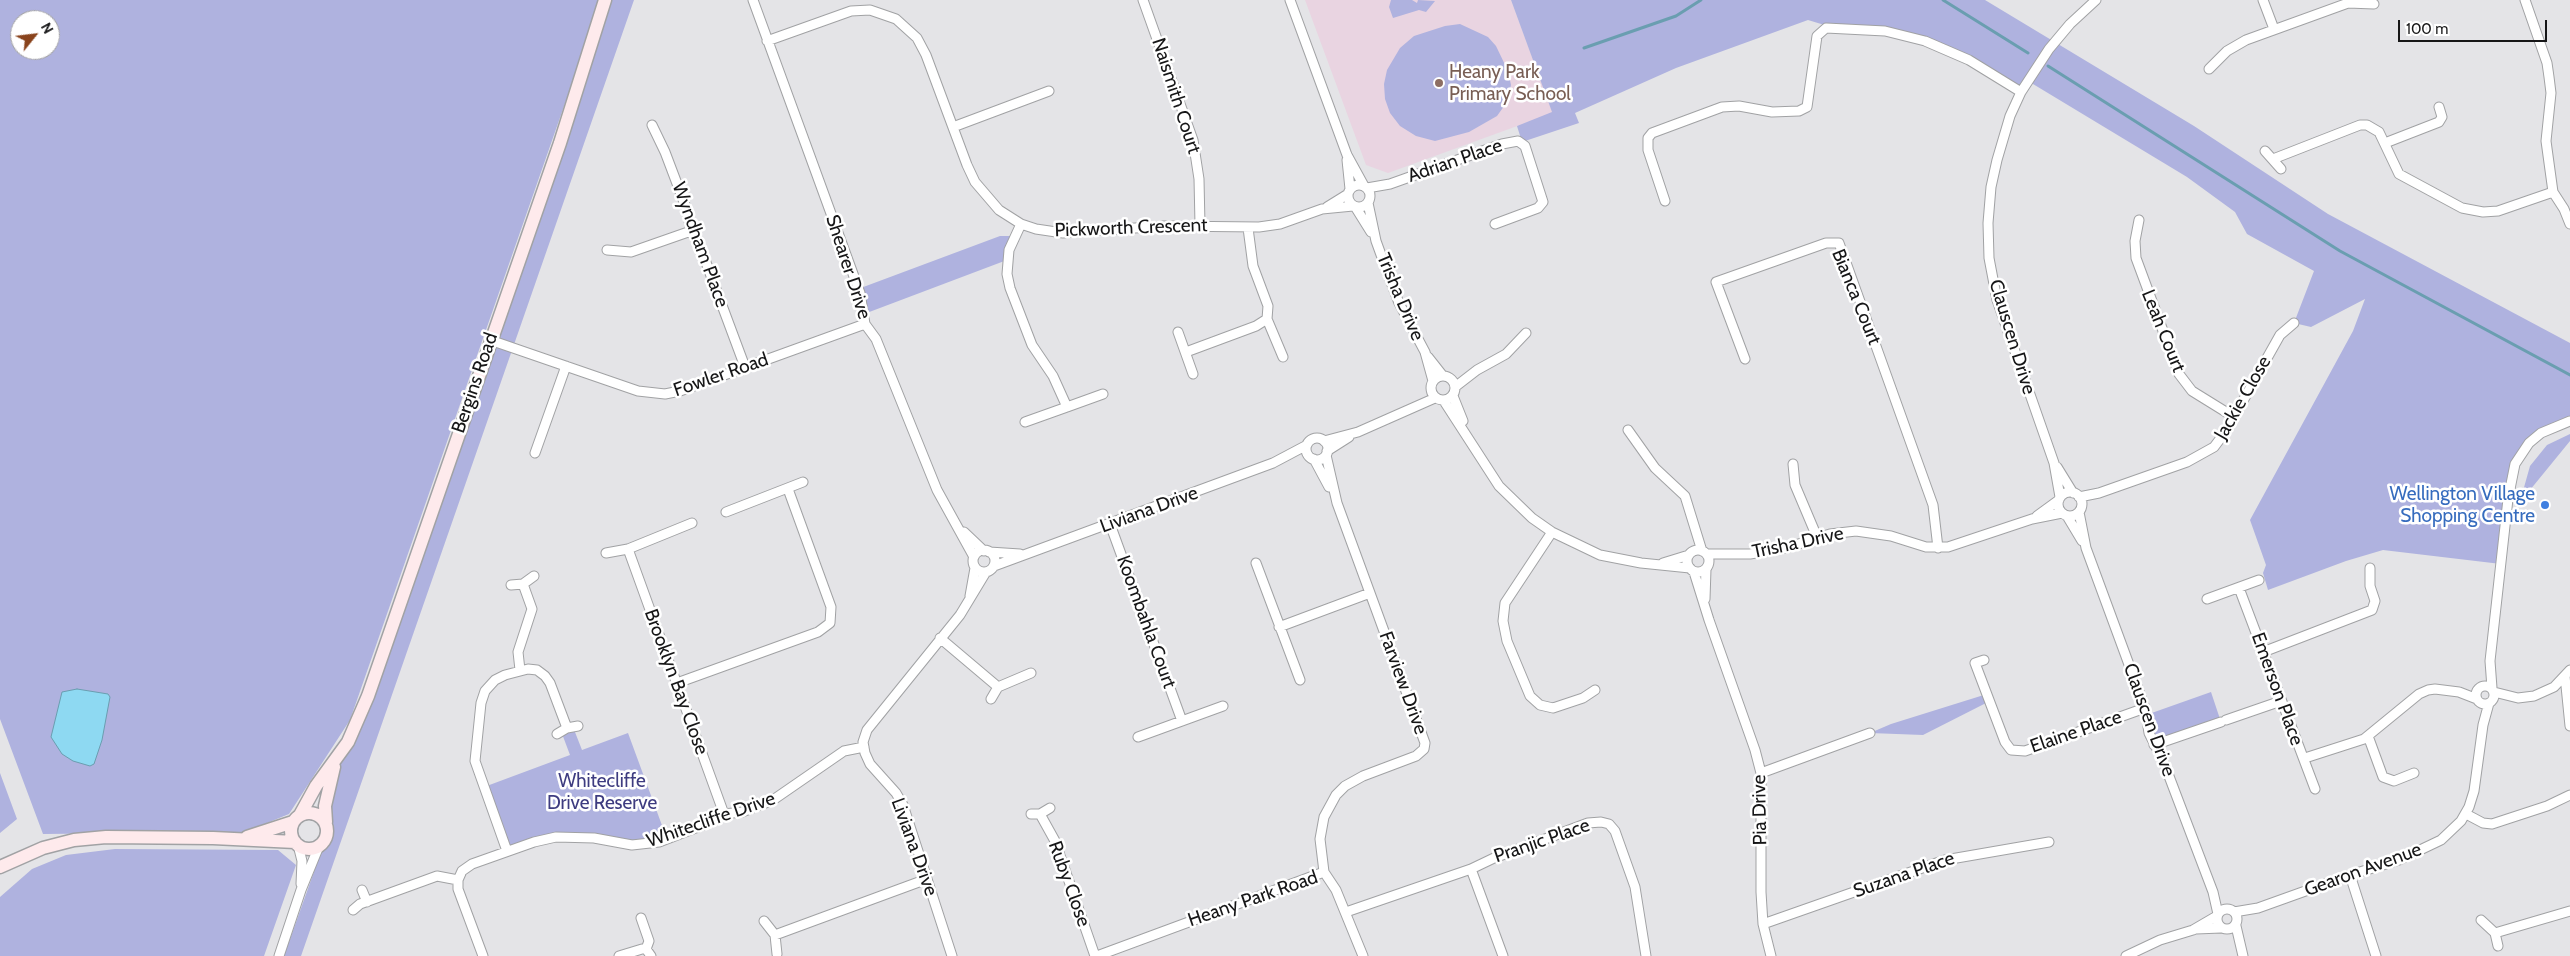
<!DOCTYPE html>
<html>
<head>
<meta charset="utf-8">
<style>
	body { margin:0 }
	#map { position:relative; width:2570px; height:956px; overflow:hidden; background:#e4e4e7; font-family:Cabin,sans-serif }
	canvas { display:block }
	.north { position:absolute; left:10px; top:10px; width:50px; height:50px; box-sizing:border-box; background:#fff; border:1px solid #a2a2a2; border-radius:50%; rotate:61deg; font-size:14px; font-weight:700; line-height:20px; text-align:center; color:#161617 }
	.north::after { content:''; display:block; margin:auto; width:18px; height:22px; background:#89431c; clip-path:polygon(50% 0,100% 100%,50% 72%,0 100%) }
	.scale { position:absolute; left:2398px; top:20px; width:149px; height:22px; box-sizing:border-box; border:2px solid #161617; border-top:0; padding-left:6px; font-size:15px; line-height:18px; white-space:nowrap; color:#161617; -webkit-text-stroke:4px #fff; paint-order:stroke }
</style>
</head>
<body>
<div id="map">
<canvas width="2570" height="956"></canvas>
<div class="north">N</div>
<div class="scale">100 m</div>
</div>
<script>
const ctx = document.querySelector('canvas').getContext('2d');
ctx.lineJoin = 'round';
function fillPath(path, color) {
  ctx.fillStyle = color;
  ctx.fill(path, 'evenodd');
}
function toPath(rows) {
  const path = new Path2D();
  for (const r of rows) {
    if (r.length === 3) {
      path.moveTo(r[0] + r[2], r[1]);
      path.arc(r[0], r[1], r[2], 0, 2 * Math.PI);
      continue;
    }
    path.moveTo(r[0], r[1]);
    for (let i = 2; i < r.length; i += 2) path.lineTo(r[i], r[i + 1]);
  }
  return path;
}
function strokePath(path, color, width, dash) {
  ctx.strokeStyle = color;
  ctx.lineWidth = width;
  ctx.lineCap = dash ? 'butt' : 'round';
  ctx.setLineDash(dash || []);
  ctx.stroke(path);
}
function drawText(font, color, halo, rows, align = 'center') {
  ctx.font = font + ' Cabin,sans-serif';
  ctx.lineWidth = 5;
  ctx.setLineDash([]);
  ctx.textBaseline = 'middle';
  ctx.strokeStyle = halo;
  ctx.fillStyle = color;
  for (const [text, x, y, turn = 0] of rows) {
    ctx.save();
    ctx.translate(x, y);
    ctx.rotate((+turn || 0) * Math.PI / 180);
    ctx.textAlign = isNaN(turn) ? turn : align;
    if (halo) ctx.strokeText(text, 0, 0);
    ctx.fillText(text, 0, 0);
    ctx.restore();
  }
}
fillPath(toPath([
	[1305,0,1511,0,1553,113,1388,173,1366,165]
]), '#e9d4e1');
fillPath(toPath([
	[0,0,601,0,350,720,289,814,245,832,43,834,0,719],
	[20,20,50,20,50,50,20,50],
	[605,0,634,0,301,956,284,956,326,838,325,806],
	[1391,0,1412,0,1417,3,1418,0,1435,1,1426,12,1419,10,1393,18,1389,7],
	[1511,0,1985,0,2194,126,2328,214,2570,343,2570,421,2555,425,2520,456,2501,564,2383,550,2346,561,2268,590,2263,573,2266,565,2250,520,2353,331,2365,299,2311,327,2294,323,2314,271,2247,234,2235,212,2187,177,2028,81,2021,92,1925,41,1831,27,1808,20,1676,68,1575,113,1579,123,1522,142,1517,126,1552,112],
	[1460,24,1488,37,1496,46,1508,71,1511,85,1507,102,1497,116,1469,132,1435,141,1416,136,1400,126,1390,113,1385,99,1384,84,1387,70,1400,48,1414,36,1445,26],
	[1000,236,1015,236,1007,260,864,314,858,289],
	[2570,434,2570,441,2530,490,2536,495,2531,499,2523,491,2530,466,2547,445],
	[2211,692,2221,722,2154,745,2146,715],
	[1987,694,1990,701,1923,735,1870,733,1891,724],
	[573,727,582,750,628,733,667,839,651,844,567,836,507,851,484,787,570,755,561,731],
	[0,773,17,819,0,833],
	[115,849,278,850,296,865,264,956,0,956,0,897,32,869,66,855]
]), '#afb2df');
const water = toPath([
	[77,689,108,694,110,697,102,740,94,764,90,766,73,761,62,754,51,737,62,692,77,689]
]);
fillPath(water, '#8ed9f2');
strokePath(water, '#6a9eb0', 1);
strokePath(toPath([
	[1943,0,2028,53],
	[1584,48,1676,16,1701,0],
	[2048,66,2340,251,2570,375]
]), '#6a9eb0', 3);
const minor = toPath([
	[753,0,860,293,865,324,876,339,937,490,974,557],
	[1143,0,1193,140,1199,179,1200,225],
	[1290,0,1347,155,1364,186],
	[2263,0,2274,29],
	[2525,0,2547,63,2549,77,2551,93,2546,141,2553,192,2564,209,2570,224],
	[767,41,851,11,870,10,896,19,917,38,926,55,967,165,975,182,999,210,1021,224,1036,229,1063,233,1164,226,1259,227,1280,224,1322,209,1353,206],
	[2209,69,2227,51,2246,40,2348,3,2374,4],
	[652,125,665,152,687,210,691,231,701,249,745,367],
	[953,127,1049,91],
	[2385,143,2439,122,2442,117,2439,107],
	[2265,151,2281,169],
	[2273,159,2360,125,2367,125,2379,132,2399,174,2462,208,2483,212,2498,211,2553,192],
	[1347,160,1350,189],
	[1359,196,11],
	[1367,188,1390,184,1502,144,1518,141,1525,146,1543,202,1538,208,1495,224],
	[1665,201,1648,150,1648,138,1652,133,1722,107,1739,106,1772,112,1799,111,1807,107,1817,36,1826,28,1885,31,1925,41,1969,60,2021,92],
	[1368,203,1376,241,1388,274,1399,303,1425,352,1433,381],
	[1327,207,1348,194],
	[1356,208,1371,232],
	[2139,220,2135,241,2136,258,2179,374,2192,391,2234,417],
	[1021,224,1009,250,1007,274,1010,288,1032,345,1053,376,1067,407,1103,394],
	[1248,228,1253,266,1268,306,1267,319,1283,357],
	[607,250,631,252,691,231],
	[1178,332,1193,374],
	[490,340,638,391,665,394,680,391,865,324],
	[1186,352,1256,326,1267,319],
	[1428,357,1443,376],
	[1745,359,1716,282,1826,243,1839,243,1933,505,1938,548],
	[1443,388,12],
	[1455,387,1477,370,1506,354,1526,333],
	[1453,396,1463,421],
	[1444,401,1499,486,1532,518,1552,532,1600,555,1641,563,1690,568],
	[1025,422,1067,407],
	[1628,430,1655,468,1685,496,1702,551],
	[1317,449,11],
	[1324,441,1358,432,1435,398],
	[1327,451,1349,437],
	[535,453,566,366],
	[1326,455,1337,503,1425,743,1424,749,1416,756,1363,776,1345,786,1336,795,1324,817,1320,839,1324,872,1336,890,1363,956],
	[1314,459,1329,487],
	[1793,464,1795,485,1817,537],
	[2057,467,2073,493],
	[2070,504,12],
	[2060,497,2054,463,1997,300,1989,258,1988,223,1991,187,1997,160,2010,116,2021,92,2049,49,2070,24,2096,0],
	[2079,497,2099,493,2187,462,2214,447,2226,431,2280,335,2294,323],
	[726,512,803,482],
	[2079,512,2086,548,2145,708,2149,733,2164,763,2213,892,2218,914],
	[2037,516,2059,500],
	[2067,516,2082,541],
	[1110,524,1182,721],
	[964,532,984,551],
	[1552,532,1505,603,1503,621,1507,641,1530,696,1540,705,1553,708,1583,698,1595,690],
	[628,549,724,814],
	[1698,561,11],
	[984,561,11],
	[989,552,1020,554],
	[606,553,628,549,692,523],
	[1707,554,1750,554,1786,548,1830,534,1856,531,1891,536,1926,547,1948,547,2032,519,2062,513],
	[1256,563,1300,680],
	[1663,563,1689,555],
	[994,566,1273,463,1307,445],
	[1694,572,1709,620,1755,750,1761,773,1761,892,1763,924,1771,956],
	[511,585,523,584,534,576],
	[2239,588,2315,789],
	[970,596,975,568],
	[1705,599,1706,569],
	[2207,599,2259,580],
	[1279,627,1370,593],
	[940,638,998,687],
	[2263,652,2372,610,2375,601,2370,586,2370,568],
	[1984,660,1975,663,2005,742,2011,750,2025,751,2145,708],
	[520,670,518,652,532,609,523,584],
	[2565,676,2570,726],
	[677,683,818,632,830,623,831,607,788,489],
	[2485,695,9],
	[2492,688,2490,661,2508,499,2515,464,2529,443,2541,433,2570,421],
	[2494,692,2518,698,2534,696,2554,687,2570,670],
	[991,699,998,687,1031,673],
	[2226,720,2281,701],
	[557,734,567,728,578,726],
	[2368,736,2383,777,2394,781,2414,773],
	[1138,737,1223,706],
	[2154,745,2221,722],
	[2305,758,2364,739,2419,694,2428,690,2435,689,2459,692,2477,699],
	[1761,773,1870,733],
	[1031,814,1040,814,1055,841,1095,956],
	[1040,814,1050,808],
	[2466,814,2483,823,2492,824,2547,806,2570,795],
	[298,845,302,861,301,884],
	[507,851,475,761,481,703,485,691,495,680,505,675,528,669,537,670,545,676,550,683,567,728],
	[1471,869,1503,956],
	[2350,875,2376,956],
	[362,890,367,902],
	[2227,919,10],
	[353,910,360,904,437,876,458,880],
	[1346,912,1471,869,1494,858,1588,823,1601,822,1609,824,1615,831,1635,887,1646,956],
	[2234,912,2258,908,2350,875,2399,860,2441,840,2461,821,2469,807,2474,791,2483,725,2489,703],
	[641,918,649,941,646,949],
	[2481,920,2495,933,2498,946],
	[764,921,775,935,777,954],
	[1763,924,1945,860,2049,842],
	[2236,926,2243,956],
	[2196,929,2221,928],
	[2495,933,2570,911],
	[775,935,927,879],
	[279,956,301,890,319,846],
	[483,956,458,889,458,880,462,871,472,864,534,842,556,837,594,838,632,845,659,842,711,822,724,814,742,812,773,800,844,751,864,747],
	[619,956,642,949,646,949,651,956],
	[952,956,903,805,896,793,870,764,865,753,863,742,867,730,960,615,986,572],
	[1097,956,1324,872],
	[2126,956,2160,940,2193,930,2217,916]
]);
const secondary = toPath([
	[309,831,18],
	[300,815,316,786,348,742,368,696,560,143,605,0],
	[326,822,325,806,334,767],
	[247,837,293,822],
	[0,867,43,848,74,840,106,837,213,838,295,842]
]);
strokePath(minor, '#a1a2a4', 11);
strokePath(secondary, '#a1a2a4', 15);
strokePath(minor, '#fff', 9);
strokePath(secondary, '#feeaec', 12);
for (const [x, y, r, color] of [
	[1439,83,5,"#8d6e63"],
	[2545,505,5,"#3f7fe0"]
]) {
  const dot = new Path2D();
  dot.arc(x, y, r, 0, 2 * Math.PI);
  ctx.fillStyle = color;
  ctx.fill(dot);
  strokePath(dot, '#fff', 2);
}
drawText('19px', '#785e54', '#fff', [
	["Heany Park",1449,72],
	["Primary School",1449,94]
], 'left');
drawText('19px', '#161617', '#fff', [
	["Naismith Court",1176,96,72],
	["Adrian Place",1455,161,-19],
	["Pickworth Crescent",1131,228,-2],
	["Wyndham Place",700,245,70],
	["Shearer Drive",848,267,72],
	["Trisha Drive",1400,297,67],
	["Bianca Court",1856,297,68],
	["Leah Court",2163,331,68],
	["Clauscen Drive",2012,337,73],
	["Fowler Road",721,375,-19],
	["Bergins Road",475,383,-71],
	["Jackie Close",2243,398,-60],
	["Liviana Drive",1149,510,-20],
	["Trisha Drive",1798,543,-12],
	["Koombahla Court",1146,622,70],
	["Brooklyn Bay Close",676,682,70],
	["Farview Drive",1403,683,70],
	["Emerson Place",2277,689,70],
	["Clauscen Drive",2149,720,70],
	["Elaine Place",2076,732,-19],
	["Pia Drive",1760,810,-91],
	["Whitecliffe Drive",711,820,-19],
	["Pranjic Place",1542,841,-19],
	["Liviana Drive",914,847,70],
	["Gearon Avenue",2363,870,-20],
	["Suzana Place",1904,875,-19],
	["Ruby Close",1069,884,70],
	["Heany Park Road",1253,899,-19]
]);
drawText('19px', '#366cbe', '#fff', [
	["Wellington Village",2535,494],
	["Shopping Centre",2535,516]
], 'right');
drawText('19px', '#3e3c80', '#fff', [
	["Whitecliffe",602,781],
	["Drive Reserve",602,803]
]);
</script>
</body>
</html>
